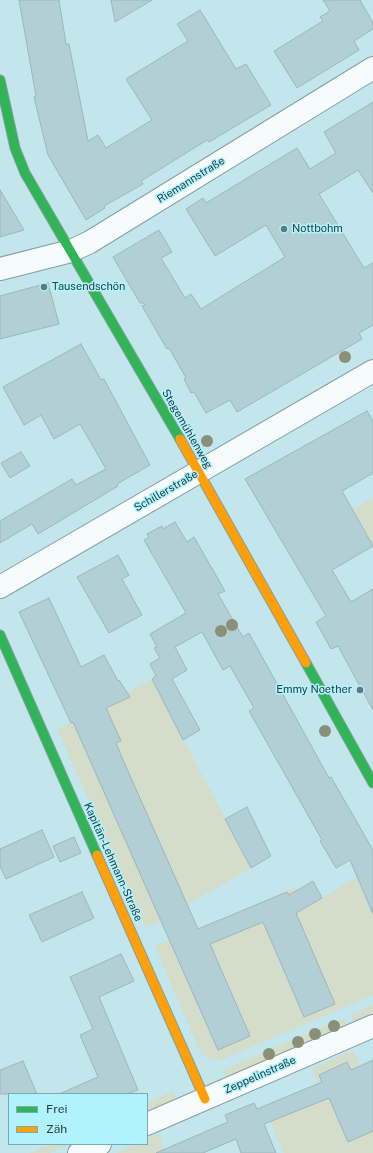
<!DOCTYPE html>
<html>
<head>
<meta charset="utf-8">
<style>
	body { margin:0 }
	#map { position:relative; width:373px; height:1153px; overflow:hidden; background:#c2e6ec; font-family:"Public Sans",sans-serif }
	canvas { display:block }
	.legend { position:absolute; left:8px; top:1093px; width:140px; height:52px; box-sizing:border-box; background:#b0f3fd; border:1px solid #78acb3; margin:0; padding:5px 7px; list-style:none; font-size:12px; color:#254145 }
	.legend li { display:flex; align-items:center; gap:8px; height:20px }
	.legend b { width:20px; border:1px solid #78acb3 }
</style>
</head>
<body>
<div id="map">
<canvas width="373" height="1153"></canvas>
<ul class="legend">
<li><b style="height:5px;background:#30b455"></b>Frei</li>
<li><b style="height:5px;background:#ff9f0a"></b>Zäh</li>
</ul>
</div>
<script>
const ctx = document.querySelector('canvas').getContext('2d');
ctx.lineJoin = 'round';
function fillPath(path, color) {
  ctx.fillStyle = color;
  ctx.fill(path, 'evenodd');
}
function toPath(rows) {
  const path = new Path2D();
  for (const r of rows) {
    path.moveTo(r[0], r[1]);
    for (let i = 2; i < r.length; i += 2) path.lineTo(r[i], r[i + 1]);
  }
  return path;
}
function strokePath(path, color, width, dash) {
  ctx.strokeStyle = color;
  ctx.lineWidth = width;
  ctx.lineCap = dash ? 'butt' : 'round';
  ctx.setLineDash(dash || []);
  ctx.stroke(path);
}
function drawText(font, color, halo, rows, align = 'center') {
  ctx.font = font + ' "Public Sans",sans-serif';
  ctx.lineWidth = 3;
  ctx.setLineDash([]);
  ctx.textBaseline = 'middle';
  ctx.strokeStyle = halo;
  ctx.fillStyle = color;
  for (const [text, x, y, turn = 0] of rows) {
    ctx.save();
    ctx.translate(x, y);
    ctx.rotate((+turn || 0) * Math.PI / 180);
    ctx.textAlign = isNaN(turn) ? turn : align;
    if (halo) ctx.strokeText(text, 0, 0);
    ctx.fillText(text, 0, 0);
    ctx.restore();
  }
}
fillPath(toPath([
	[373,498,373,544,353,509],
	[152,679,251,868,146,928,57,729,129,697,127,693],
	[357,877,373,914,373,995,221,1060,211,1059,201,1054,155,946,210,924,218,941,257,924,250,907,295,887,307,907],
	[373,1005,373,1014,354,1022,350,1015],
	[344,1018,347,1025,226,1077,223,1070],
	[353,1050,366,1080,373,1078,373,1153,284,1153,270,1121,325,1098,312,1069],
	[173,1091,176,1099,147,1111,147,1103],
	[159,1134,165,1153,117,1153,137,1144,147,1144,147,1139],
	[51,1144,65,1144,66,1146,49,1153,30,1153]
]), '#d4dcca');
const building = toPath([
	[19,0,59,0,66,44,69,44,88,141,98,135,106,148,152,120,126,79,188,41,177,24,200,10,236,69,246,64,271,105,209,142,207,140,141,181,143,184,104,206,105,208,86,220,48,155,34,97,36,96,19,0],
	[111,0,152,0,115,22,111,0],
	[323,0,360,0,373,23,373,29,354,41,359,50,297,88,274,51,323,21,320,17,330,11,323,0],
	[373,102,373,193,358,170,319,194,364,268,373,263,373,325,359,333,362,339,237,412,230,400,206,413,194,392,191,393,184,379,186,378,169,348,167,349,142,306,145,305,144,303,140,303,113,257,159,230,172,252,161,258,185,298,191,294,201,309,285,257,266,225,215,256,186,209,203,198,206,203,297,148,310,169,336,153,324,132,373,102],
	[0,190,24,230,0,237,0,190],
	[48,283,59,324,0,339,0,296,48,283],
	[81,344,101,380,104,379,150,465,117,484,118,486,38,534,32,524,0,543,0,521,72,479,76,485,106,469,80,424,54,439,41,415,24,425,3,387,81,344],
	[367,411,373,421,373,473,342,491,373,546,332,570,351,602,373,589,373,710,338,646,331,649,316,622,326,616,245,479,367,411],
	[21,452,30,466,10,478,1,463,21,452],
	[175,522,187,542,194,537,225,591,218,594,243,637,249,633,329,778,331,777,373,850,373,914,350,860,336,868,320,841,322,840,249,711,254,708,230,666,223,670,202,632,175,647,187,670,172,679,200,730,183,740,152,679,156,676,150,664,160,658,154,648,157,647,150,634,186,613,144,540,149,537,147,534,162,526,163,529,175,522],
	[118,555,129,575,122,579,142,615,109,633,77,577,118,555],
	[49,598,81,667,104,655,118,681,119,680,130,697,106,708,121,741,116,743,123,760,198,929,287,892,289,895,313,881,322,898,296,913,335,1004,304,1017,263,922,210,944,250,1036,218,1050,73,722,71,723,19,612,49,598],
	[247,807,271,856,251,868,225,819,247,807],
	[42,830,54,857,6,879,0,866,0,849,42,830],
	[74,837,81,853,60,862,53,846,74,837],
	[82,892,94,918,42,942,29,915,82,892],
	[121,954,134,981,99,997,138,1090,127,1094,59,1094,98,1077,80,1035,93,1029,70,977,121,954],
	[373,1060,373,1131,348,1142,329,1098,264,1124,276,1153,241,1153,236,1139,203,1153,156,1153,228,1122,225,1115,254,1103,257,1109,322,1082,319,1075,347,1062,351,1070,373,1060],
	[23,1061,37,1094,0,1094,0,1070,23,1061]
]);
fillPath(building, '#b3cfd6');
strokePath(building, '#9cb6bd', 1);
const street = toPath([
	[0,269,71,251,90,242,373,68],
	[0,587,373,371],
	[147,1124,373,1026],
	[79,1153,100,1144]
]);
const fast = toPath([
	[0,80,15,148,25,173,180,439],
	[0,635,97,855],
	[306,663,373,783]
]);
const slow = toPath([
	[180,439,306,663],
	[97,855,205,1099]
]);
strokePath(street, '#829fa4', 24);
strokePath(fast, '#829fa4', 11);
strokePath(slow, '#829fa4', 11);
strokePath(street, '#f6fbfc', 22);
strokePath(fast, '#30b455', 9);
strokePath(slow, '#ff9f0a', 9);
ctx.fillStyle = '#8a9078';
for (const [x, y] of [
	[345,357],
	[207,441],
	[232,625],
	[221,631],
	[325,731],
	[334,1026],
	[315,1034],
	[298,1042],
	[269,1054]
]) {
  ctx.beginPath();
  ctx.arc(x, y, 6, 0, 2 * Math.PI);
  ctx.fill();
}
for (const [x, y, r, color] of [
	[284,229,4,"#5c7b7f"],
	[44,287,4,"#5c7b7f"],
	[360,690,4,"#5c7b7f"]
]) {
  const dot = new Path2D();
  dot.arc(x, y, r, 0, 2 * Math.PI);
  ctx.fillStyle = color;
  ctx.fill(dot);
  strokePath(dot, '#b0f3fd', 1.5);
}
drawText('11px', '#254145', '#b0f3fd', [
	["Riemannstraße",191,180,-32],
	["Stegemühlenweg",187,429,60],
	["Schillerstraße",166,491,-30],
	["Kapitän-Lehmann-Straße",113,862,66],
	["Zeppelinstraße",260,1075,-24]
]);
drawText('11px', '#254145', '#b0f3fd', [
	["Nottbohm",292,229],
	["Tausendschön",52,287],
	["Emmy Noether",352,690,"right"]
], 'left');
</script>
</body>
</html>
